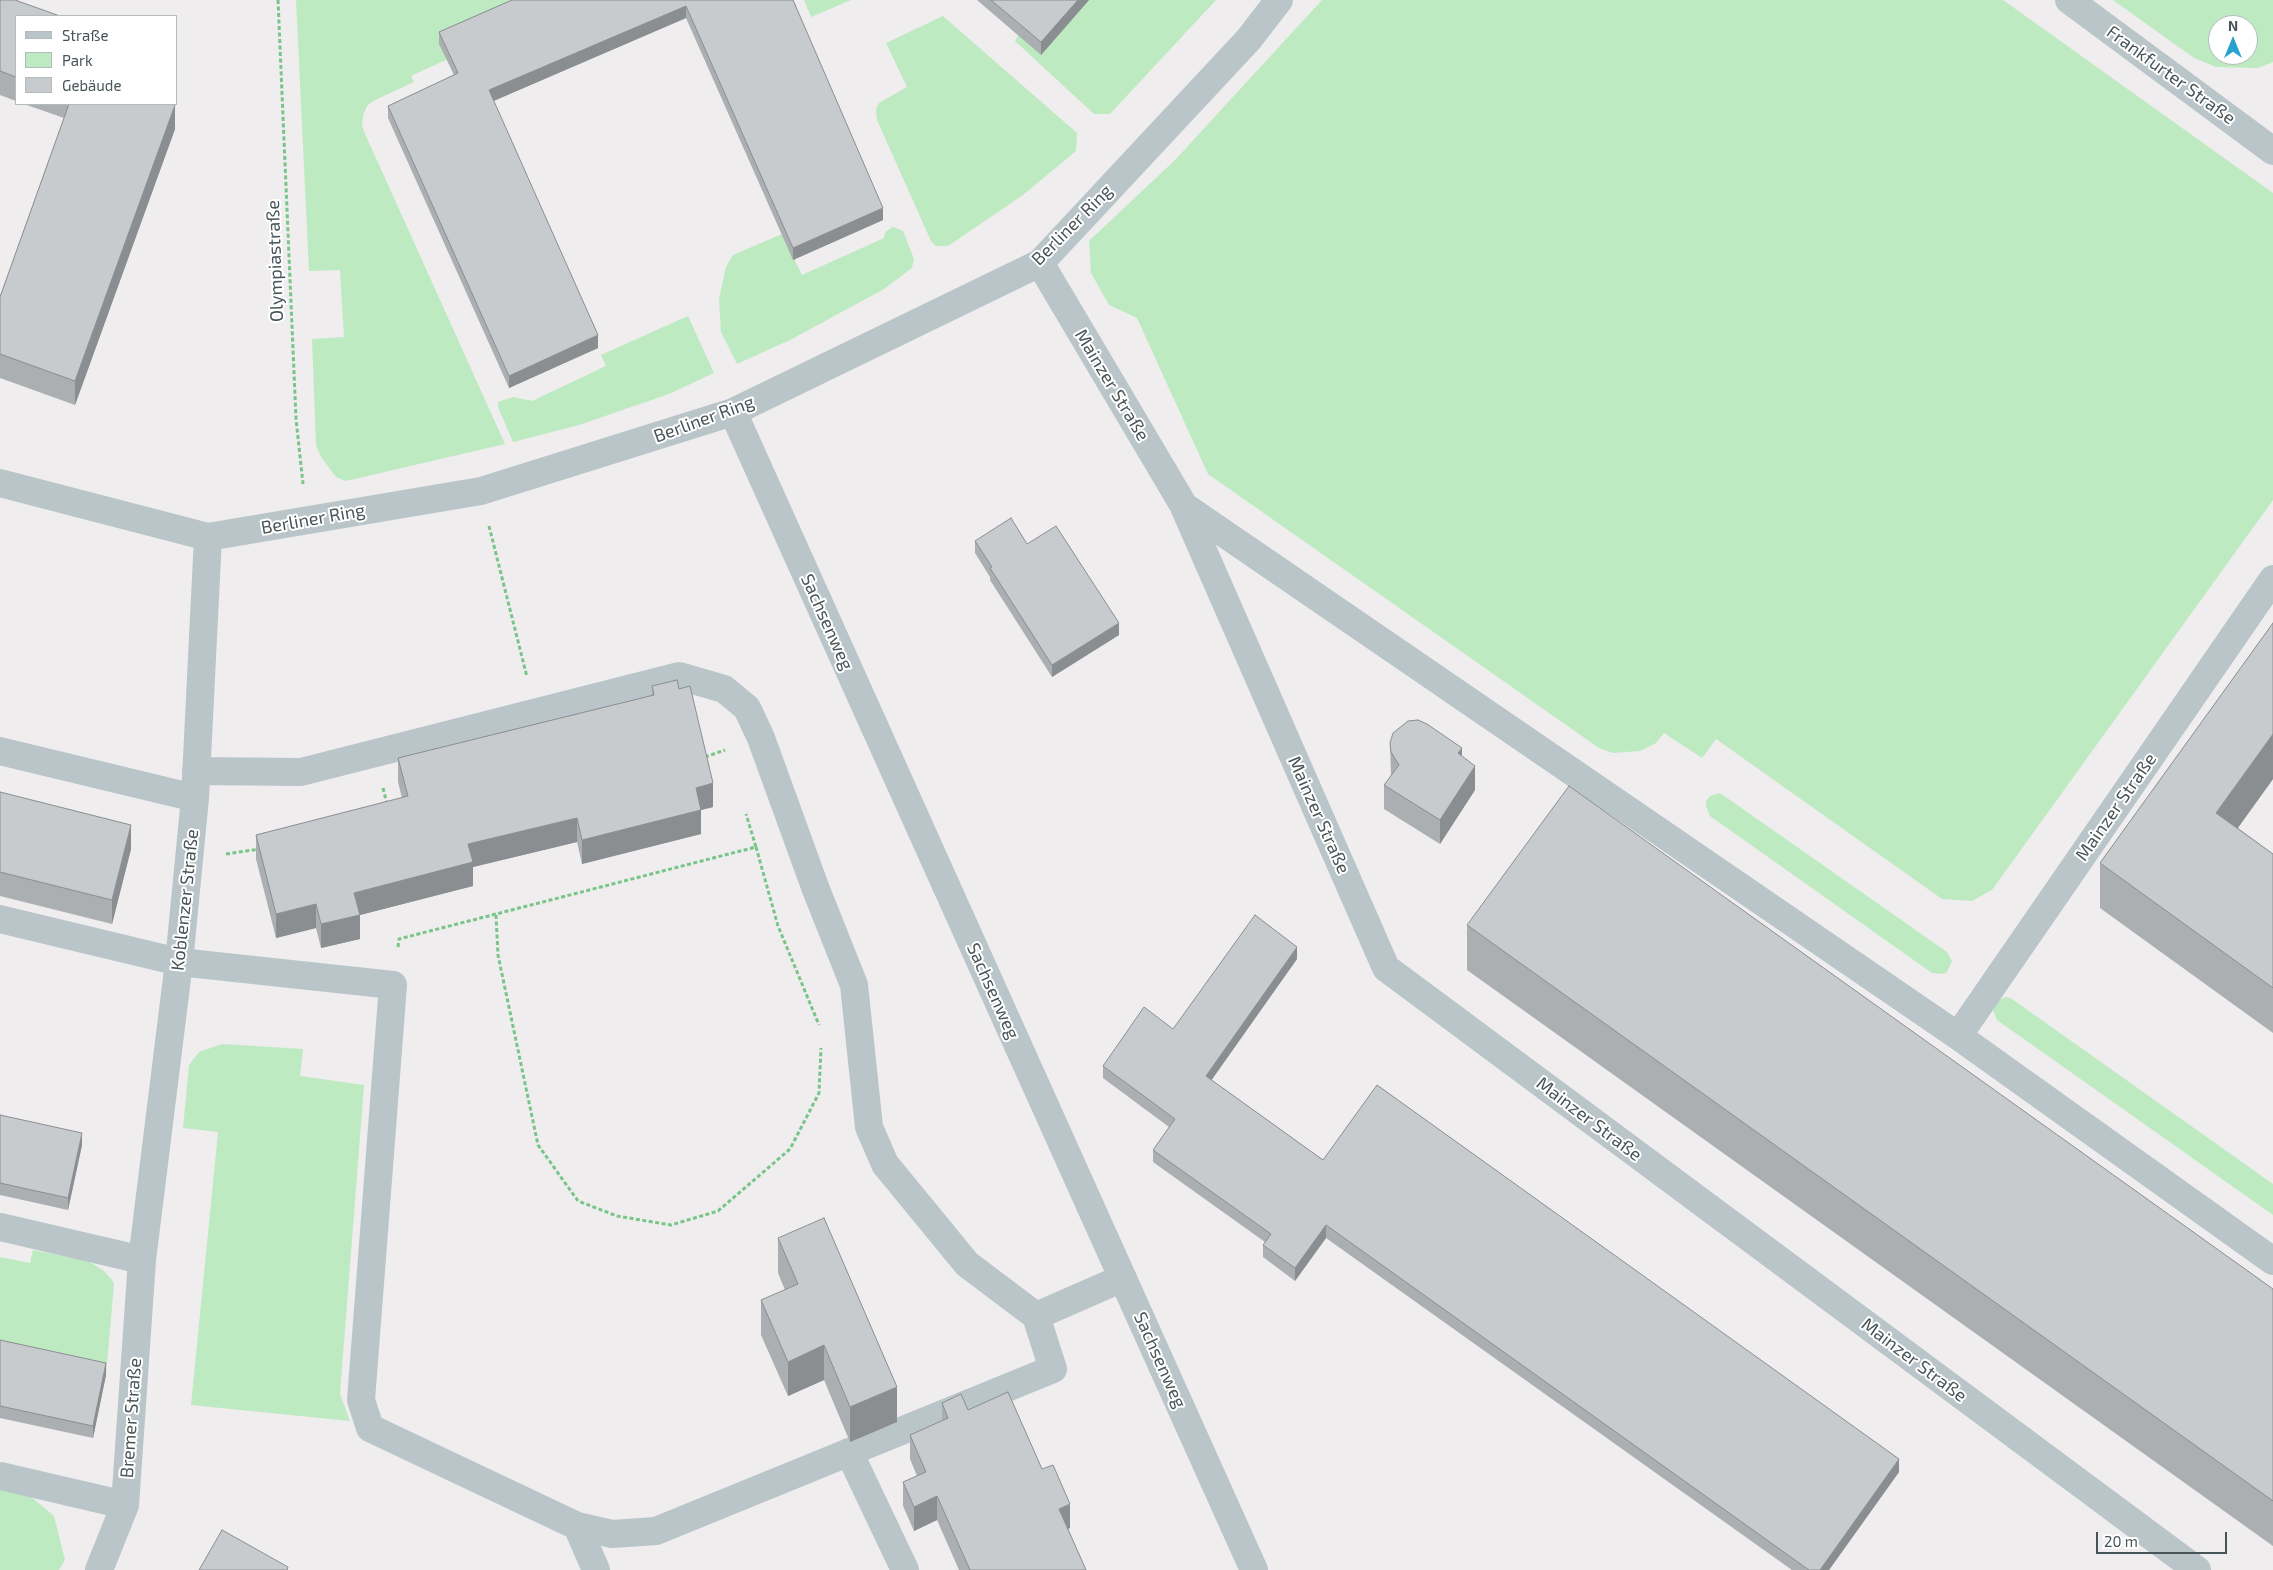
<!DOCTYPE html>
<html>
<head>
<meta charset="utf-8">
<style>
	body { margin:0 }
	#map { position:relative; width:2273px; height:1570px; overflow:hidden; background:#efeded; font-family:"Exo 2",sans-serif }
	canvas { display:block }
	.legend { position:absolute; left:15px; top:15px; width:162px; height:90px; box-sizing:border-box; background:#fff; border:1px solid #b5bbbc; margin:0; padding:6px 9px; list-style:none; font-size:15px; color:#475558 }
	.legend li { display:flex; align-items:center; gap:10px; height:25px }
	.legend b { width:25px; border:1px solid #b5bbbc }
	.north { position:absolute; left:2208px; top:15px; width:50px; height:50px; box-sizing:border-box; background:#fff; border:1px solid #b5bbbc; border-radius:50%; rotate:0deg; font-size:14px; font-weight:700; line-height:20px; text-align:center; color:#475558 }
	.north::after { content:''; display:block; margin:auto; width:18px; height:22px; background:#28a2ce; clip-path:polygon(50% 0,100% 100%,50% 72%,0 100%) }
	.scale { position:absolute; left:2096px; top:1532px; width:131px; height:22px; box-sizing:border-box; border:2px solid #475558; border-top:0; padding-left:6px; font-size:15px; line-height:18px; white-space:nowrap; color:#475558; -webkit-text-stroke:4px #fff; paint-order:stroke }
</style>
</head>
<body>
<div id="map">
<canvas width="2273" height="1570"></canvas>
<ul class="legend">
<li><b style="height:6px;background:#b9c5c8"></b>Straße</li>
<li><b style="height:14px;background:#beeac2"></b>Park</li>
<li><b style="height:14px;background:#c7cbce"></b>Gebäude</li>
</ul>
<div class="north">N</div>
<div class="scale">20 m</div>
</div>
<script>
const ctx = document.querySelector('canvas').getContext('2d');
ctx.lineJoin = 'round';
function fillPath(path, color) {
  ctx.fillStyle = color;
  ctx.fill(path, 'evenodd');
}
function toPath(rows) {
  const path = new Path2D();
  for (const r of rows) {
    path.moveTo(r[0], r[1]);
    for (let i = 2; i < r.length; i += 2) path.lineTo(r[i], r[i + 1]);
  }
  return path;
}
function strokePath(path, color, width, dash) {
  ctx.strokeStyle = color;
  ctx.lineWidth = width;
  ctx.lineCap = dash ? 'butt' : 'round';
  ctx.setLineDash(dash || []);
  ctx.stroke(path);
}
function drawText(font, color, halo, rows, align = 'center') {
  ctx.font = font + ' "Exo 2",sans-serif';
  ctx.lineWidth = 4;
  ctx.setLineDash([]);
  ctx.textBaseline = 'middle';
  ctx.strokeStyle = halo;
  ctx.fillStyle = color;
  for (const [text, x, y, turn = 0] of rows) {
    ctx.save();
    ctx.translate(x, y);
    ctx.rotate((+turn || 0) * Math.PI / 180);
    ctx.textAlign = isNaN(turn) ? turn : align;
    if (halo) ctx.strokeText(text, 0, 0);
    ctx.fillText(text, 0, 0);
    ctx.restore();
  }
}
fillPath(toPath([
	[296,0,540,0,446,60,411,76,414,82,373,101,367,106,363,116,362,126,366,136,505,444,346,481,336,477,321,457,316,445,312,339,344,337,340,270,309,271],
	[804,0,851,0,811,17],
	[1089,0,1216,0,1110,114,1094,114,1015,41,1018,35],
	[1322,0,2003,0,2273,193,2273,500,1992,890,1972,901,1942,899,1716,739,1702,758,1664,733,1656,743,1640,751,1613,753,1599,748,1208,474,1137,318,1109,305,1091,273,1089,241,1175,160],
	[2113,0,2273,0,2273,62,2258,68,2216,67,2194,58],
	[2218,25,2248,25,2248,55,2218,55],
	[943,16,1077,133,1076,151,1023,195,948,246,936,246,931,241,877,120,876,109,879,103,907,87,886,43],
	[893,227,903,231,914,259,912,268,884,289,790,340,737,364,721,332,719,299,726,267,733,255,782,234,802,275,884,238,885,232],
	[688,316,714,373,669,394,579,425,513,442,498,407,498,402,513,397,532,401,606,366,601,355],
	[1720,793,1947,952,1952,961,1947,972,1943,974,1932,973,1710,816,1706,806,1706,801,1710,796],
	[2007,997,2012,999,2273,1184,2273,1215,1997,1020,1993,1010,1993,1005,1997,1000],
	[222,1044,303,1049,300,1076,364,1085,340,1394,350,1421,191,1405,218,1132,183,1128,189,1065,199,1052],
	[33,1250,88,1261,104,1271,112,1280,114,1284,106,1375,0,1352,0,1257,30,1263],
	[0,1481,16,1484,54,1516,65,1560,59,1570,0,1570]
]), '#beeac2');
strokePath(toPath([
	[278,0,296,419,303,484],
	[489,526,527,677],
	[705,757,725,750],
	[383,788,387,804],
	[756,847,778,926,819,1025],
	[226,854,260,849],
	[496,915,498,955,538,1145,578,1201,617,1216,671,1225,718,1211,790,1149,819,1093,821,1048],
	[398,947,399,939,756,847,746,814]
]), '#79c589', 3, [4, 2.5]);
strokePath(toPath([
	[2069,0,2273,151],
	[1040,263,1184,506,1958,1036,2273,1261],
	[733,412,1254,1570],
	[0,483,208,537,481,491,733,412,1040,263,1249,39,1279,0],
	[1184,507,1386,968,2197,1570],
	[0,751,195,798],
	[196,771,301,772,679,676,724,689,747,708,761,738,815,887,854,985,869,1127,885,1164,967,1264,1036,1316],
	[0,919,179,962,393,985,361,1400,370,1428,577,1526,612,1534,656,1531,1053,1369,1036,1316,1123,1278],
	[1958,1036,2273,579],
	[0,1227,142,1260],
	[849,1452,905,1570],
	[0,1476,125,1505],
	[577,1526,596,1570],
	[99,1570,125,1505,142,1260,179,962,195,798,208,537]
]), '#b9c5c8', 28);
fillPath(toPath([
	[0,0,16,16,16,101,0,95],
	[512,0,793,0,883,220,793,260,686,18,493,101,598,348,509,388,388,118,388,106,454,75,439,44,439,32],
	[977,0,1089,0,1041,55],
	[24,104,172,104,175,129,75,405,0,378,0,297,64,118],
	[975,541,1027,544,1119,635,1052,677,990,580,990,577,975,553],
	[652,686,713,807,701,810,701,834,582,864,577,842,473,867,473,886,360,915,360,939,321,948,316,928,276,938,256,859,256,835,402,798,398,782,398,758,652,696],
	[1390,743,1462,756,1475,790,1440,844,1384,809,1384,785,1391,776],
	[2273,779,2238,828,2273,854,2273,1033,2100,908,2100,863],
	[0,792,131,849,112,924,0,896],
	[1467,925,2273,1289,2273,1546,1467,970],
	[1297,959,1211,1080,1323,1160,1899,1472,1829,1570,1792,1570,1326,1238,1295,1281,1263,1257,1263,1245,1265,1242,1153,1162,1153,1150,1169,1127,1103,1078,1103,1066,1173,1029],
	[0,1115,82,1145,68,1210,0,1195],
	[778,1238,897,1422,850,1442,824,1380,788,1396,761,1335,761,1300,785,1290,778,1273],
	[0,1340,106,1375,93,1438,0,1418],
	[942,1403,968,1410,1042,1469,1070,1528,1068,1529,1086,1570,959,1570,937,1520,914,1531,903,1506,903,1482,917,1476,910,1459,910,1435,942,1421]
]), '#abafb1');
fillPath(toPath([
	[1078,0,1089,0,1041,55,1041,42],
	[686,6,686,18,489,103,489,90],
	[175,105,175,129,75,405,75,381],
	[883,208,883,220,793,260,793,248],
	[598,335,598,348,509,388,509,376],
	[1119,623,1119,635,1052,677,1052,665],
	[2273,734,2273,779,2216,858,2216,813],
	[1462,748,1462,772,1458,753],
	[1475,766,1475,790,1440,844,1440,820],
	[713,783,713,807,701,810,701,834,582,864,582,840,696,788],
	[577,818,577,842,473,867,473,886,360,915,360,939,321,948,321,924,354,893,468,844],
	[131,825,131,849,112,924,112,900],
	[316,904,316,928,276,938,276,914],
	[1297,947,1297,959,1206,1088,1206,1076],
	[82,1133,82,1145,68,1210,68,1198],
	[1326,1225,1326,1238,1295,1281,1295,1268],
	[824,1345,824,1380,788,1396,788,1362],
	[106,1363,106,1375,93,1438,93,1426],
	[897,1387,897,1422,850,1442,850,1407],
	[1899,1459,1899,1472,1829,1570,1820,1570],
	[937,1496,937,1520,914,1531,914,1507],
	[1070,1504,1070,1528,1059,1533,1059,1509]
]), '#8b8e90');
const building = toPath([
	[0,0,15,0,60,16,16,16,16,77,0,71,0,0],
	[512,0,793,0,883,208,793,248,686,6,489,90,598,335,509,376,388,106,458,73,439,32,512,0],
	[991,0,1078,0,1041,42,991,0],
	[69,104,172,104,175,105,75,381,0,354,0,297,69,104],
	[1011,518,1027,544,1056,526,1119,623,1052,665,990,568,992,567,975,541,1011,518],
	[2273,623,2273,734,2216,813,2273,854,2273,988,2100,863,2273,623],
	[677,680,679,689,690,686,713,783,696,788,701,810,582,840,577,818,468,844,473,862,354,893,360,915,321,924,316,904,276,914,256,835,408,796,398,758,654,695,652,686,677,680],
	[1418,720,1427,724,1462,748,1458,753,1475,766,1440,820,1384,785,1399,765,1391,752,1390,743,1393,733,1408,721,1418,720],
	[1569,786,2273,1289,2273,1501,1467,925,1569,786],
	[0,792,131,825,112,900,0,872,0,792],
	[1255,915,1297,947,1206,1076,1323,1160,1377,1085,1899,1459,1820,1570,1809,1570,1326,1225,1295,1268,1263,1245,1271,1234,1153,1150,1175,1119,1103,1066,1144,1007,1173,1029,1255,915],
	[0,1115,82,1133,68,1198,0,1183,0,1115],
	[824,1218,897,1387,850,1407,824,1345,788,1362,761,1300,798,1284,778,1238,824,1218],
	[0,1340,106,1363,93,1426,0,1406,0,1340],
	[1008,1392,1042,1469,1053,1465,1070,1504,1059,1509,1086,1570,970,1570,937,1496,914,1507,903,1482,926,1472,910,1435,948,1418,942,1403,961,1394,968,1410,1008,1392],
	[222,1530,288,1567,287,1570,199,1570,222,1530]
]);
fillPath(building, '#c7cbce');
strokePath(building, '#8b8e90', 1);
drawText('18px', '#475558', '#fff', [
	["Frankfurter Straße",2171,75,36],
	["Berliner Ring",1072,225,-45],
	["Olympiastraße",275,261,-92],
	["Mainzer Straße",1112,385,59],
	["Berliner Ring",704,419,-20],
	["Berliner Ring",313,519,-10],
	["Sachsenweg",827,622,66],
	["Mainzer Straße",2116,807,-55],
	["Mainzer Straße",1319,815,66],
	["Koblenzer Straße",185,900,-84],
	["Sachsenweg",993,991,66],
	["Mainzer Straße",1589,1119,37],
	["Sachsenweg",1160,1360,66],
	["Mainzer Straße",1914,1360,37],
	["Bremer Straße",131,1418,-86]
]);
</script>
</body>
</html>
